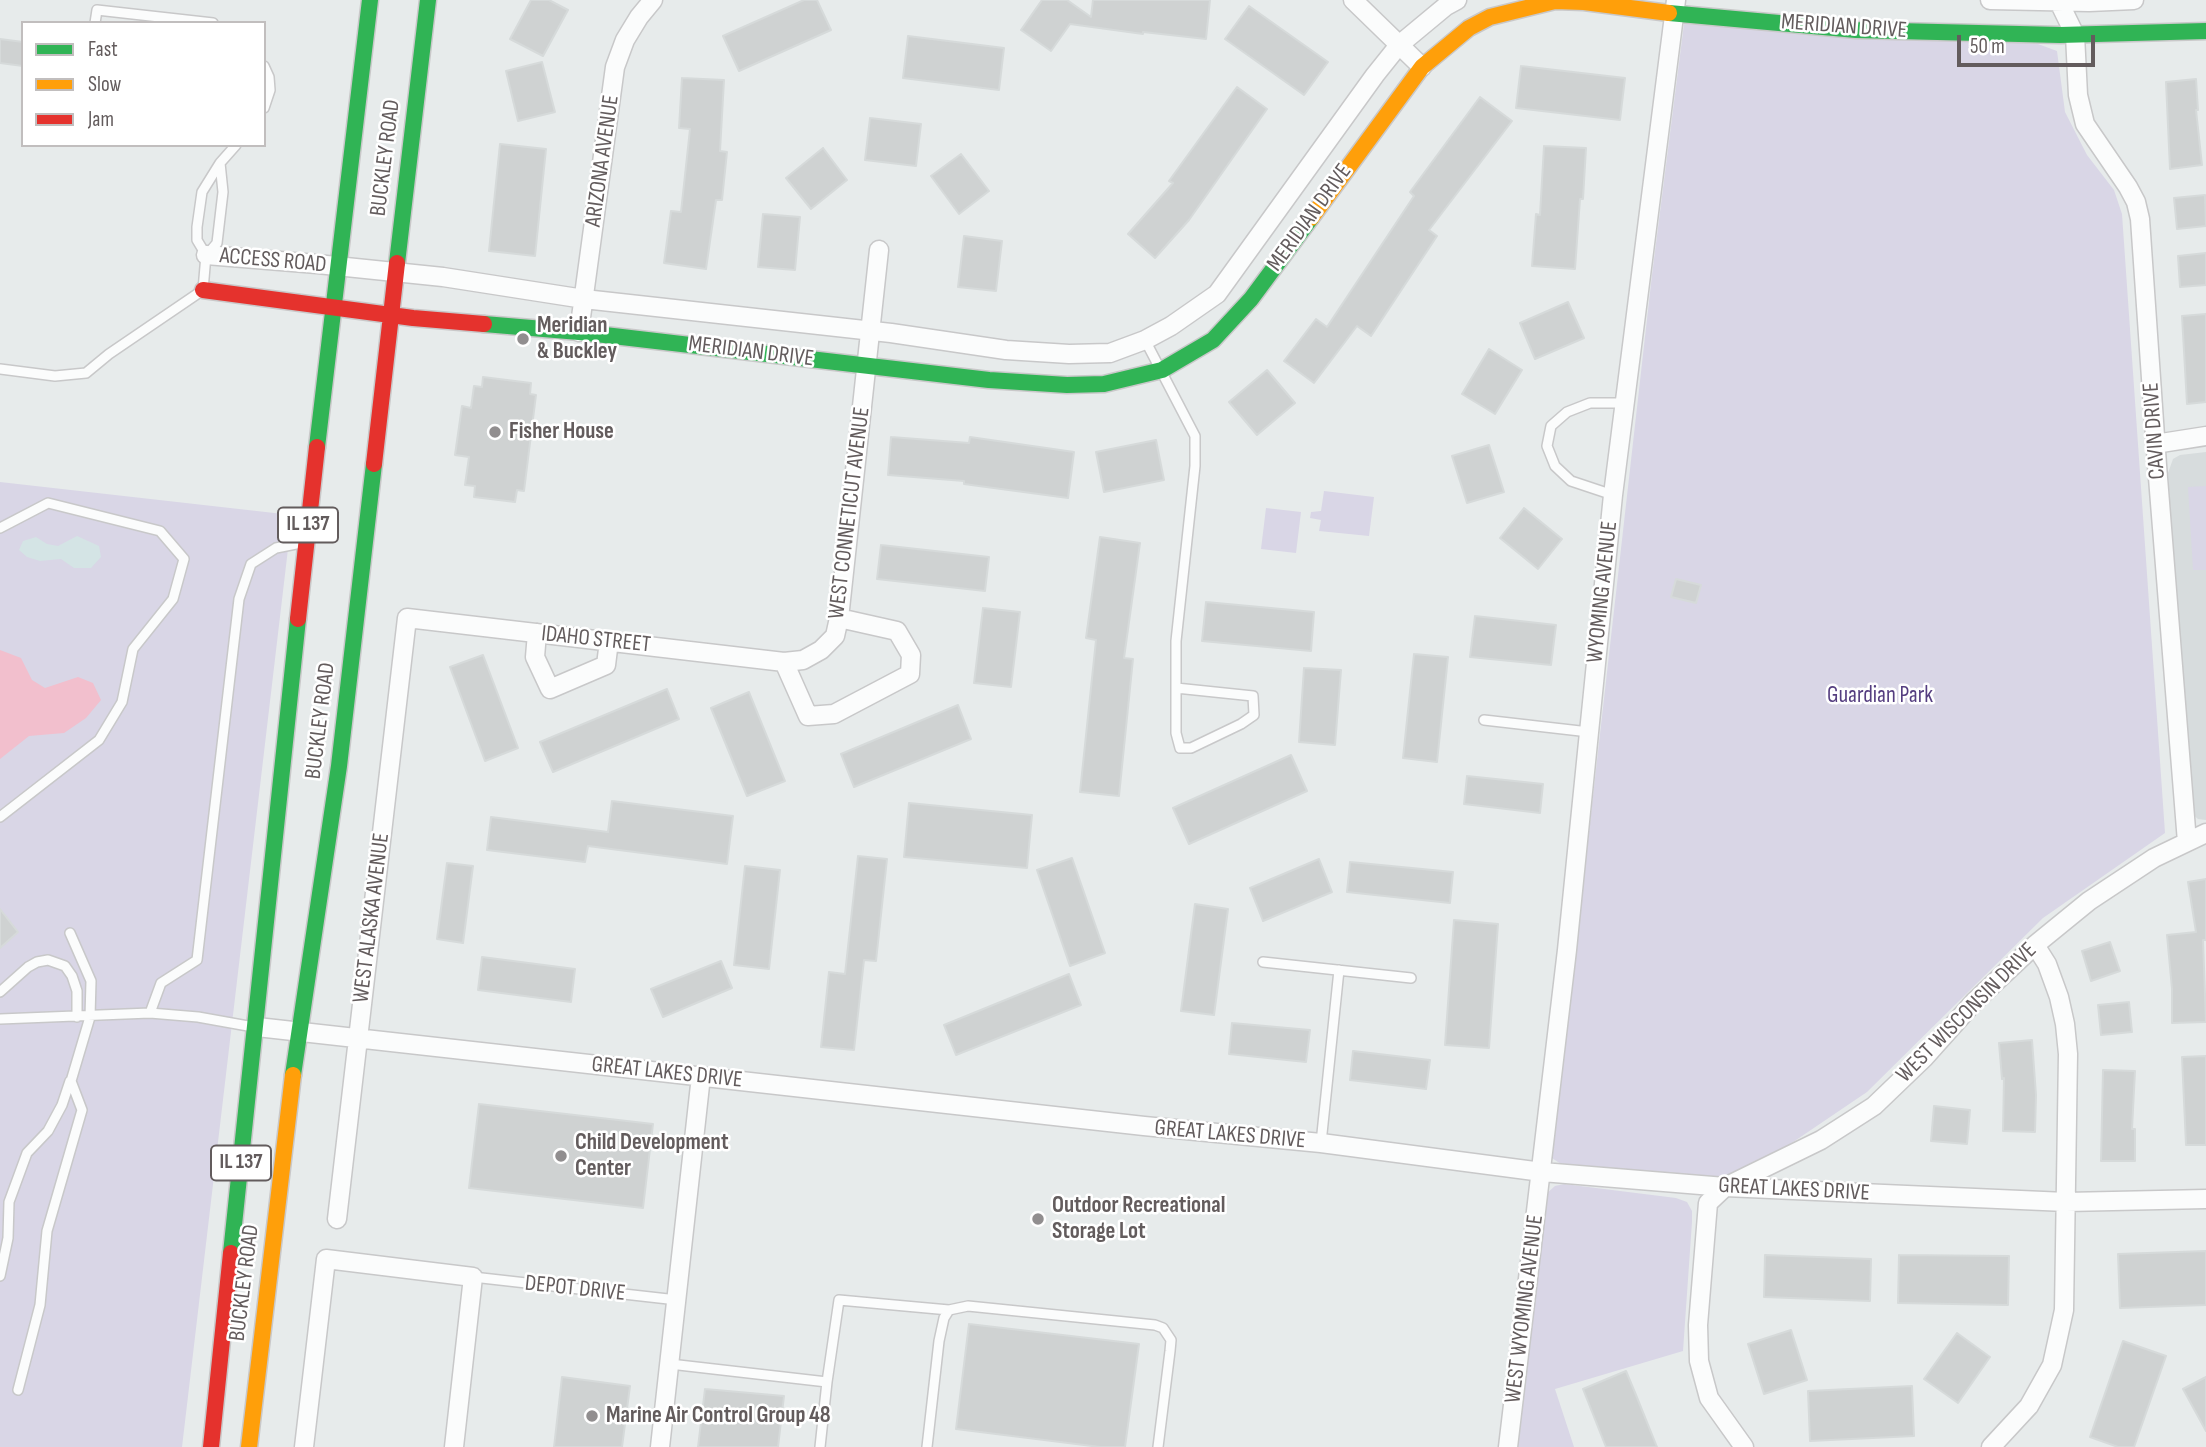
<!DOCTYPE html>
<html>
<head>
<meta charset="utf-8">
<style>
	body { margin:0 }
	#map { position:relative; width:2206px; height:1447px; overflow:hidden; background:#e7ebeb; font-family:"Sofia Sans Condensed",sans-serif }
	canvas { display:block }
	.legend { position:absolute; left:21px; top:21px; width:245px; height:126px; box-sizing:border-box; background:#fff; border:2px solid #c1bebe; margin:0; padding:9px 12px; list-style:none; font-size:21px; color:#635c5d }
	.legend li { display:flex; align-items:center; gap:14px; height:35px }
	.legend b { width:35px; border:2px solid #c1bebe }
	.scale { position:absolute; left:1957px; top:35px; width:138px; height:32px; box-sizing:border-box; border:4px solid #635c5d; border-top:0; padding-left:9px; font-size:21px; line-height:24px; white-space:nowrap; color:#635c5d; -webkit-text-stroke:5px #fff; paint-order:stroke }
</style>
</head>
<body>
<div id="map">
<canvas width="2206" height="1447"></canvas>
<ul class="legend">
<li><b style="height:9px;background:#30b455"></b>Fast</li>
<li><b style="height:9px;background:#ff9f0a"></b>Slow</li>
<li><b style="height:9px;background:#e5322d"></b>Jam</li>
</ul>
<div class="scale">50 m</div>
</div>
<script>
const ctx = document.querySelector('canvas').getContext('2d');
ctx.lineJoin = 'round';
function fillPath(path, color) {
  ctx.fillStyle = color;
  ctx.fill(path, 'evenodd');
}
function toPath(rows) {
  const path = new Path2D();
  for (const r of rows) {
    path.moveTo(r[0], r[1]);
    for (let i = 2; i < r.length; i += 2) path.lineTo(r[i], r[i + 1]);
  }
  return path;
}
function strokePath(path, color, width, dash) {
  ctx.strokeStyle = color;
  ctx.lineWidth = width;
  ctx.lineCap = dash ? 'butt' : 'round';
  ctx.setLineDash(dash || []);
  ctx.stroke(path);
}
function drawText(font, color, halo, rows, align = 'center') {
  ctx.font = font + ' "Sofia Sans Condensed",sans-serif';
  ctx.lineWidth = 5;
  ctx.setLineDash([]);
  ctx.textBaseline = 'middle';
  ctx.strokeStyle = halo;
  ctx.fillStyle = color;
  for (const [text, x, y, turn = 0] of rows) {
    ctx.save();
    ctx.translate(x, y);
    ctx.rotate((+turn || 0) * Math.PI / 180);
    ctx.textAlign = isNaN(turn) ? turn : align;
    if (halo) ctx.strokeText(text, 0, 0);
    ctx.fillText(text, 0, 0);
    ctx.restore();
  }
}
fillPath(toPath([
	[2206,452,2206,820,2198,819,2192,814,2190,806,2168,473,2173,459,2180,455]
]), '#d7dcdd');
fillPath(toPath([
	[1684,24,2038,44,2057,51,2065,112,2087,155,2114,190,2122,214,2165,833,2043,918,1867,1092,1737,1180,1561,1164,1552,1158,1652,275],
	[0,482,292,515,182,1447,0,1447],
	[2206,486,2206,570,2193,570,2188,487],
	[1324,491,1374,497,1369,536,1319,531,1321,520,1310,518,1311,512,1321,511],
	[1266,508,1301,512,1296,553,1261,549],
	[1564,1184,1676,1198,1687,1202,1692,1211,1692,1222,1683,1351,1555,1389,1574,1447,1517,1447,1546,1194,1555,1186]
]), '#d9d6e6');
fillPath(toPath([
	[77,536,99,546,101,557,91,568,74,568,61,559,40,561,27,557,19,550,23,541,36,537,47,544,58,546]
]), '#d4e4e5');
fillPath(toPath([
	[0,650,21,658,32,680,45,688,78,677,93,683,101,700,86,718,64,733,29,736,0,759]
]), '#f2bfcd');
const building = toPath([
	[531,0,549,0,568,10,543,56,510,39,531,0],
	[804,0,817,0,831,30,739,71,723,36,804,0],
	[1042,0,1067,0,1091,17,1093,0,1210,0,1206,39,1143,32,1143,34,1070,24,1051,51,1021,30,1042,0],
	[1249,6,1328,62,1304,95,1225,39,1249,6],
	[908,36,1004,48,999,90,903,78,908,36],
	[0,39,23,42,23,66,0,63,0,39],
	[542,62,555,112,518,121,506,71,542,62],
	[1521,66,1625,78,1620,120,1516,108,1521,66],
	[682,78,724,80,720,151,727,152,722,200,716,200,706,269,664,263,671,211,681,212,690,129,679,128,682,78],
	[2196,79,2198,110,2196,110,2202,165,2170,169,2166,82,2196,79],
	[1237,87,1267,109,1189,220,1155,258,1128,234,1173,183,1169,181,1237,87],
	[1480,97,1512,121,1429,230,1437,236,1371,336,1357,326,1314,383,1284,361,1316,319,1327,327,1414,196,1410,192,1480,97],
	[870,118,921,124,916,166,865,160,870,118],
	[500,144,546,149,535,256,489,251,500,144],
	[1544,146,1586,148,1583,199,1580,199,1575,269,1532,266,1536,214,1540,215,1544,146],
	[823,148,847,180,811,209,786,178,823,148],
	[961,154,989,191,959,214,931,176,961,154],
	[2205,195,2206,226,2177,229,2174,198,2205,195],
	[763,214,800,217,795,270,758,267,763,214],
	[964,236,1002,241,996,291,958,287,964,236],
	[2206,253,2206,285,2180,287,2178,256,2206,253],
	[1568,302,1584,338,1535,359,1520,323,1568,302],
	[2206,314,2206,402,2187,404,2182,316,2206,314],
	[1489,349,1522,370,1495,414,1462,394,1489,349],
	[1267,370,1295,403,1257,435,1229,402,1267,370],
	[483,377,531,383,530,394,536,395,524,491,517,490,515,502,474,497,475,486,465,485,469,457,455,455,462,406,471,408,474,386,482,387,483,377],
	[891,437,969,443,970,437,1074,452,1068,498,964,484,964,481,888,475,891,437],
	[1156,440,1164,480,1104,492,1096,452,1156,440],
	[1489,445,1504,492,1467,503,1452,456,1489,445],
	[1524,508,1562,539,1538,569,1500,538,1524,508],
	[1100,537,1140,543,1124,658,1133,659,1119,796,1080,792,1096,640,1086,638,1100,537],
	[881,545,989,557,985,591,877,579,881,545],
	[1676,579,1701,585,1696,603,1671,597,1676,579],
	[1206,602,1314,612,1311,651,1202,641,1206,602],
	[983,608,1020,612,1011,687,974,683,983,608],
	[1475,616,1556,625,1551,665,1470,657,1475,616],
	[1414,654,1448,657,1437,762,1403,758,1414,654],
	[483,655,518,748,485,761,450,667,483,655],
	[1304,668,1341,670,1335,745,1299,742,1304,668],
	[667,689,679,719,553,772,540,742,667,689],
	[749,692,785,781,747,796,711,708,749,692],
	[958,705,971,739,854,787,841,754,958,705],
	[1291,755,1307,791,1189,844,1173,808,1291,755],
	[1467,776,1543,784,1540,813,1464,804,1467,776],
	[612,801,733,816,727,864,588,846,585,862,487,850,491,817,608,832,612,801],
	[909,803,1032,815,1027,868,904,857,909,803],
	[858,856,887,859,876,961,864,960,854,1050,821,1047,829,972,845,974,858,856],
	[1072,858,1105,953,1070,966,1037,870,1072,858],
	[1319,859,1332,892,1263,921,1250,888,1319,859],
	[1350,862,1453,872,1450,903,1347,892,1350,862],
	[447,863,473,866,463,943,437,939,447,863],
	[745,866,780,870,769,969,734,965,745,866],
	[2206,879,2206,940,2203,940,2206,1022,2172,1023,2172,989,2167,935,2196,932,2188,882,2206,879],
	[1195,904,1228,909,1214,1015,1181,1011,1195,904],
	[0,909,18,932,0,948,0,909],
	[1454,920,1498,924,1489,1048,1445,1045,1454,920],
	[2110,942,2120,971,2091,981,2082,951,2110,942],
	[482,957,575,969,571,1002,478,990,482,957],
	[721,961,732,988,663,1017,651,989,721,961],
	[1069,974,1081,1005,956,1055,944,1025,1069,974],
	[2129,1002,2132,1032,2101,1035,2098,1005,2129,1002],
	[1232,1023,1310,1030,1306,1062,1229,1054,1232,1023],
	[2032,1040,2036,1095,2035,1132,2003,1131,2004,1078,2002,1079,1999,1043,2032,1040],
	[1353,1051,1430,1060,1426,1089,1350,1080,1353,1051],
	[2206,1056,2206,1145,2186,1145,2182,1057,2206,1056],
	[2103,1070,2135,1071,2132,1129,2135,1129,2135,1161,2101,1161,2103,1070],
	[479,1104,653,1124,643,1208,469,1188,479,1104],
	[1934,1106,1970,1110,1967,1144,1931,1141,1934,1106],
	[2206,1251,2206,1305,2120,1308,2118,1254,2206,1251],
	[1765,1255,1871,1259,1870,1301,1764,1297,1765,1255],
	[1899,1255,2009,1256,2008,1305,1898,1303,1899,1255],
	[969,1324,1139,1344,1125,1447,1100,1447,956,1429,969,1324],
	[1791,1330,1807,1380,1764,1394,1748,1344,1791,1330],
	[1957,1333,1990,1357,1958,1403,1924,1379,1957,1333],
	[2123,1341,2166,1356,2134,1447,2118,1447,2090,1437,2123,1341],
	[1626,1371,1636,1395,1657,1447,1606,1447,1583,1389,1626,1371],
	[562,1377,630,1386,622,1447,554,1447,562,1377],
	[2206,1377,2206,1431,2183,1389,2206,1377],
	[1912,1386,1914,1436,1810,1441,1808,1391,1912,1386],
	[705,1389,784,1396,778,1447,698,1447,705,1389]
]);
fillPath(building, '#cfd2d2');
strokePath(building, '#d6dada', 2);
const lane = toPath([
	[95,23,97,10,213,23],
	[264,66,269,77,270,90,264,108],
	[220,163,236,145],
	[1145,340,1195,436,1195,466,1176,641,1176,688,1253,696,1254,715,1241,724,1191,748,1180,748,1176,733,1176,688],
	[0,369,55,376,86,373,109,354,203,290,206,255,197,240,197,227,202,192,220,163,223,192,217,243,207,255],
	[1613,495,1571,481,1555,466,1547,446,1551,426,1567,412,1590,403,1625,403],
	[0,528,48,503,160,531,184,559,173,599,133,649,122,702,99,740,0,817],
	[1484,720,1589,732],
	[1263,962,1411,978],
	[0,992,28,967,37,962,48,960,65,966,72,976,77,991,77,1017],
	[0,1019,150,1013],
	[248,1026,198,1017,150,1013,161,983,197,960,239,599,251,564,276,548,301,543],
	[1321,1143,1339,970],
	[0,1276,8,1238,9,1202,27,1153,48,1131,62,1105,70,1081],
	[473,1277,677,1300],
	[670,1364,827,1382,820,1447],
	[827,1382,839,1300,949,1310],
	[18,1390,40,1305,47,1231,82,1110,71,1081,90,1017,91,981,70,933],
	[927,1447,939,1341,944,1318,949,1310,968,1306,1155,1325,1163,1328,1171,1340,1170,1351,1158,1447]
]);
const street = toPath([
	[1353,0,1422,67],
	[1990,0,2089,2,2134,0],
	[2058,0,2075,35,2078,95,2085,124,2128,187,2136,202,2140,219,2157,465,2187,842],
	[206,255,317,264,443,277,584,299,891,333,1006,350,1069,354,1110,353,1145,340,1171,326,1217,294,1375,75,1399,45,1446,6,1457,0],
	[579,332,615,67,625,40,639,17,653,0],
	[2155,444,2206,436],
	[537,633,535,657,550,689,606,665,609,641],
	[784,662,808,716,834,714,910,674,911,655,897,631,839,618],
	[257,1027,1144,1126,1321,1143,1542,1172,1725,1187,2066,1202,2206,1199],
	[337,1219,407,618,784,662,803,660,821,650,835,636,839,618,879,250],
	[304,1447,326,1259,473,1277,454,1447],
	[660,1447,701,1076],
	[1508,1447,1567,950,1613,495,1676,0],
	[1744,1447,1709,1398,1699,1361,1698,1325,1708,1203,1725,1187,1821,1140,1874,1106,1924,1058,1974,1002,2035,945,2089,901,2154,858,2206,833],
	[1991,1447,2029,1406,2052,1365,2064,1310,2068,1054,2065,1024,2059,997,2047,964,2035,945]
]);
const fast = toPath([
	[1669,13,1856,30,2060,35,2206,31],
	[397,263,428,0],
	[484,324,579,332,989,380,1067,385,1104,384,1162,370,1213,340,1251,299,1311,218],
	[317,447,370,0],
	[293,1075,339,766,374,464],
	[231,1253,298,619]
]);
const slow = toPath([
	[1311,218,1422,67,1469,28,1490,17,1555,1,1584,2,1669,13],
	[249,1447,293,1075]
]);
const jam = toPath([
	[203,290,413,318,484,324],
	[374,464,397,263],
	[298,619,317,447],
	[211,1447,231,1253]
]);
strokePath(lane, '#c8c8c9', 12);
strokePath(street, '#c8c8c9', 21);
strokePath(fast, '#c9c8c9', 19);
strokePath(slow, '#c9c8c9', 19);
strokePath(jam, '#c9c8c9', 19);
strokePath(lane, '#fbfcfc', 9);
strokePath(street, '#fbfcfc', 18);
strokePath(fast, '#30b455', 16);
strokePath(slow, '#ff9f0a', 16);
strokePath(jam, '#e5322d', 16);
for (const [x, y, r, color] of [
	[523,339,7,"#918e8f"],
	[495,432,7,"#918e8f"],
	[561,1156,7,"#918e8f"],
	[1038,1219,7,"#918e8f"],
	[592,1416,7,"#918e8f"]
]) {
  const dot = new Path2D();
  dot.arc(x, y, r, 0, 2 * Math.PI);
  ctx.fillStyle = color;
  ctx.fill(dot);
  strokePath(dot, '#fff', 2.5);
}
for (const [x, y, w] of [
	[308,525,60],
	[241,1163,60]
]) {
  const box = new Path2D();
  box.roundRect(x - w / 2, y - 17.5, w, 35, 5);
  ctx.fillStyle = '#fff';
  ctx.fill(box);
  strokePath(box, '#635c5d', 2);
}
drawText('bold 21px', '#635c5d', null, [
	["IL 137",308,525],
	["IL 137",241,1163]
]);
drawText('23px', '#635c5d', '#fff', [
	["MERIDIAN DRIVE",1844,27,4],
	["BUCKLEY ROAD",386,158,-83],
	["ARIZONA AVENUE",603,161,-82],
	["MERIDIAN DRIVE",1310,218,-54],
	["ACCESS ROAD",273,261,5],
	["MERIDIAN DRIVE",751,352,7],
	["CAVIN DRIVE",2155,431,-94],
	["WEST CONNETICUT AVENUE",850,513,-83],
	["WYOMING AVENUE",1603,592,-84],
	["IDAHO STREET",596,640,6],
	["BUCKLEY ROAD",321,721,-83],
	["WEST ALASKA AVENUE",372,918,-83],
	["WEST WISCONSIN DRIVE",1967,1013,-45],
	["GREAT LAKES DRIVE",667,1073,6],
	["GREAT LAKES DRIVE",1230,1135,5],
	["GREAT LAKES DRIVE",1794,1190,3],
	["BUCKLEY ROAD",245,1283,-83],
	["DEPOT DRIVE",575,1289,6],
	["WEST WYOMING AVENUE",1525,1309,-83]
]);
drawText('bold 23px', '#635c5d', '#fff', [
	["Meridian",537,326],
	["& Buckley",537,352],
	["Fisher House",509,432],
	["Child Development",575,1143],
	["Center",575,1169],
	["Outdoor Recreational",1052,1206],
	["Storage Lot",1052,1232],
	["Marine Air Control Group 48",606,1416]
], 'left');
drawText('23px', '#553e80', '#fff', [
	["Guardian Park",1880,696]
]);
</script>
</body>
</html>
